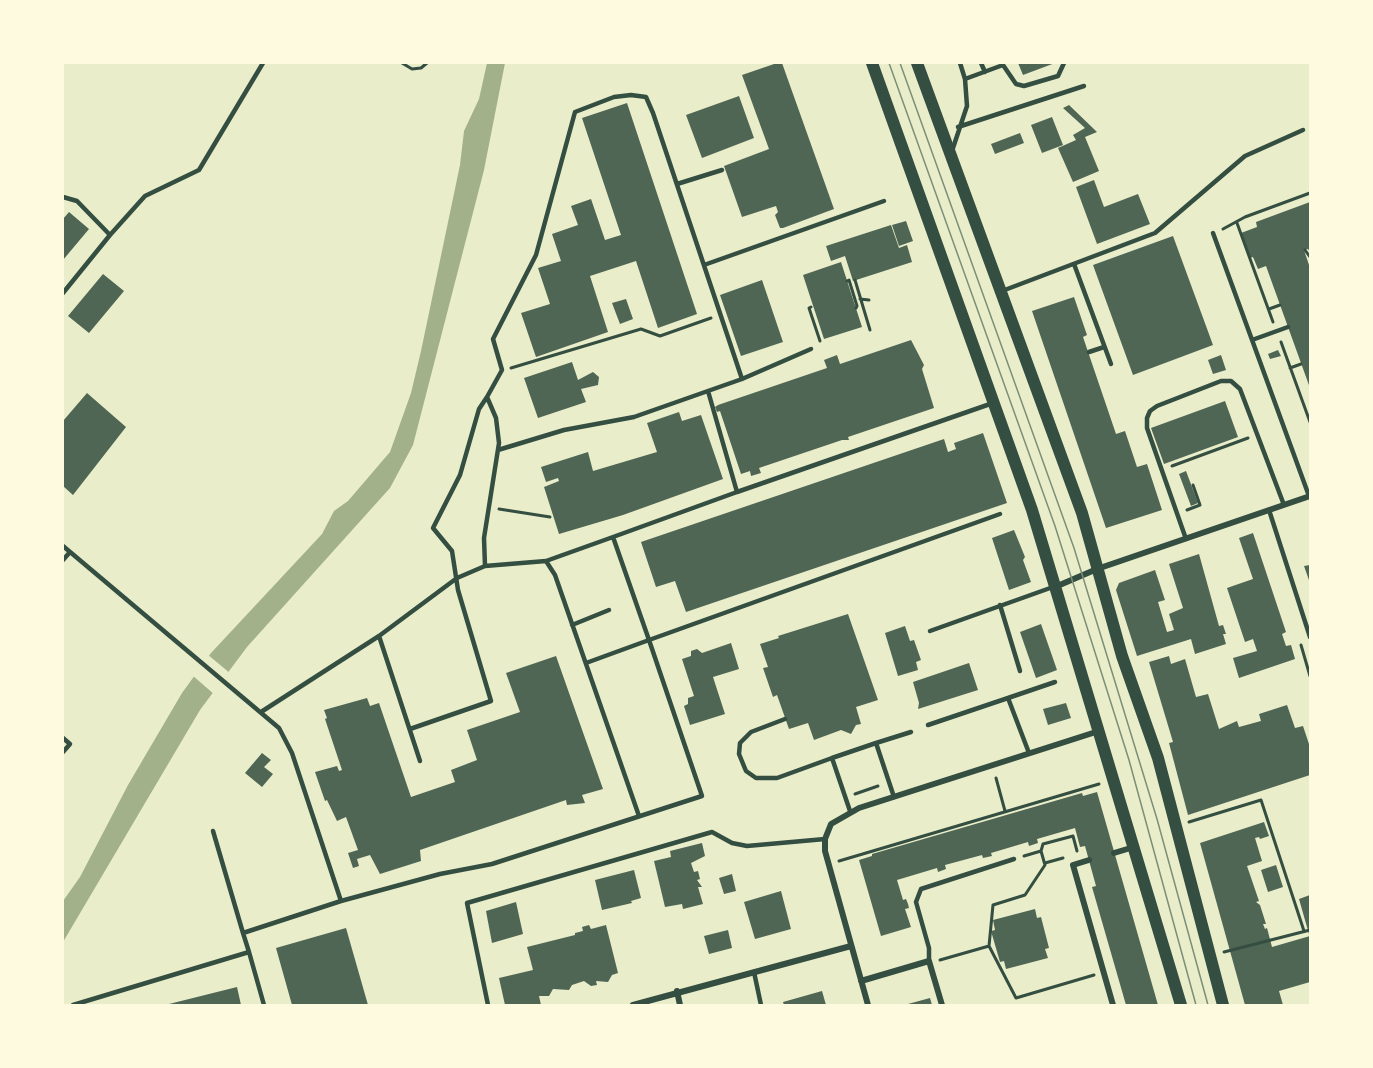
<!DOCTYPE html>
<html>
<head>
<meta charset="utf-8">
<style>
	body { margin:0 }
	#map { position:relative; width:1373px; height:1068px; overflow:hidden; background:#e9edc9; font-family:Jost,sans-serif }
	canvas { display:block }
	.frame { position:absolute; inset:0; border:64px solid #fefae0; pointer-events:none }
</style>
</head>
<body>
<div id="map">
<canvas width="1373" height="1068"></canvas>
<div class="frame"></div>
</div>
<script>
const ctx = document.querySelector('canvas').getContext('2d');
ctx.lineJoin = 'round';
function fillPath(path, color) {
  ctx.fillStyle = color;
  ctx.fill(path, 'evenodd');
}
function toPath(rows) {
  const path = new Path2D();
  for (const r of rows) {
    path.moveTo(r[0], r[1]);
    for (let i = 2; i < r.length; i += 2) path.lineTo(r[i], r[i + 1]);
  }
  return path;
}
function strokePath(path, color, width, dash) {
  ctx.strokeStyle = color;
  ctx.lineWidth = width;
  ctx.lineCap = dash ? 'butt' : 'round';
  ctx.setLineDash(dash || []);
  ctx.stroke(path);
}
fillPath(toPath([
	[487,63,505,63,484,170,413,445,390,488,247,647,200,710,63,942,63,901,80,877,128,785,182,693,211,653,322,534,334,511,348,501,390,452,411,393,421,351,460,165,464,131,479,99]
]), '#a3b18a');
fillPath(toPath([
	[207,654,231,674,215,695,192,675]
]), '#e9edc9');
fillPath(toPath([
	[777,63,782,63,834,209,783,228,780,228,775,215,778,212,776,206,742,217,724,166,769,149,742,75],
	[1018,63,1055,63,1023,75],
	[739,96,754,138,702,158,686,115],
	[627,103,697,314,658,328,636,261,590,276,608,332,536,357,521,313,550,304,538,268,561,261,552,234,578,225,571,206,591,199,605,240,621,235,582,118],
	[1069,105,1097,132,1085,137,1099,171,1073,182,1058,148,1076,140,1073,135,1085,128,1063,108],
	[1052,117,1063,145,1042,153,1031,125],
	[1020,133,1024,143,995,154,991,144],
	[1094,180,1104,207,1138,194,1150,224,1097,244,1076,187],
	[1310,202,1310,252,1308,249,1304,250,1310,268,1310,388,1266,266,1258,269,1253,257,1250,258,1241,233,1257,227,1256,222],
	[69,212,89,229,63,260,63,219],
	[906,221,913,241,899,246,892,225],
	[891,225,899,248,907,245,912,262,853,281,845,256,831,261,826,246],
	[1173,236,1213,345,1133,375,1093,265],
	[841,262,862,327,824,339,803,275],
	[103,274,124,291,89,333,68,316],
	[762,280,783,342,741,356,720,295],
	[1074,297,1087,335,1083,337,1116,434,1125,431,1137,467,1147,464,1162,510,1106,528,1032,311],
	[626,299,633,319,620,324,612,303],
	[911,340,924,365,922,369,934,408,848,437,849,440,842,440,759,468,761,473,751,476,750,471,741,474,720,411,717,412,715,407,718,405,827,368,824,360,837,355,840,364],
	[1278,350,1281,356,1270,359,1268,354],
	[1221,355,1226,370,1213,374,1208,360],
	[572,362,578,380,593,372,599,377,598,385,581,389,586,402,538,418,524,378],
	[87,393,126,427,73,495,63,486,63,421],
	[1225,401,1238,437,1164,464,1151,428],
	[679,412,682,421,701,415,723,479,623,515,559,534,544,487,559,481,558,478,546,482,541,467,588,452,593,471,657,452,647,423],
	[983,433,1007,503,686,612,675,581,656,587,641,542,944,439,948,452,956,449,954,443],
	[1186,471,1198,503,1191,506,1179,474],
	[1014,530,1025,557,1023,560,1031,582,1009,590,992,538],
	[1253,533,1286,632,1282,634,1286,646,1291,645,1295,659,1239,678,1233,658,1257,651,1253,639,1245,642,1227,588,1253,579,1239,538],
	[1199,554,1219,626,1223,625,1226,634,1223,634,1226,644,1195,654,1191,639,1137,656,1116,590,1119,583,1155,570,1165,600,1158,602,1167,632,1174,630,1169,614,1183,608,1169,564],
	[1310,565,1310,583,1304,566],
	[848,614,878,700,856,707,861,724,856,725,851,734,841,730,814,740,808,723,789,729,777,695,773,697,763,668,768,667,760,644,779,638,778,636],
	[1041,624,1057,670,1036,678,1020,632],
	[905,626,910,641,914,640,921,660,916,662,918,670,898,676,885,633],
	[731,643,739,669,713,677,725,714,690,725,684,706,688,704,688,698,694,696,682,659,691,656,691,651,697,649,702,653],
	[556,656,603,789,582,795,585,803,567,805,566,800,420,850,421,861,380,874,370,855,357,859,359,866,353,868,348,853,358,850,346,817,337,821,327,800,325,801,315,772,337,766,339,771,342,770,325,719,327,718,324,710,367,698,370,706,379,703,411,797,455,782,451,770,477,760,467,730,520,712,506,673],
	[1169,656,1171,664,1185,659,1196,697,1208,694,1219,729,1237,721,1239,727,1261,721,1259,714,1287,705,1295,728,1303,726,1310,747,1310,775,1188,815,1169,743,1173,742,1149,662],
	[969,663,978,690,918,709,919,703,913,682],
	[1066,703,1071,718,1048,725,1043,709],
	[262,753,271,760,264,767,273,774,262,787,245,773],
	[1097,792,1158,1005,1126,1005,1092,887,1096,886,1085,846,1080,847,1075,828,1037,839,1038,843,1029,846,1028,842,991,853,992,856,983,858,982,855,945,865,946,869,938,872,937,868,897,880,903,900,906,899,908,904,909,908,905,909,911,927,881,936,859,860,872,856,872,854,1082,793,1083,796],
	[1264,822,1269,836,1260,839,1259,837,1255,838,1262,861,1247,866,1259,901,1256,902,1260,905,1266,924,1263,924,1265,929,1267,928,1272,947,1310,936,1310,982,1279,991,1283,1005,1245,1005,1200,843],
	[702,843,705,856,691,863,694,872,698,871,700,879,697,880,702,887,698,887,703,904,683,909,682,904,665,907,654,861,671,857,670,851],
	[1276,865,1283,887,1268,892,1261,870],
	[634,870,641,898,631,901,632,903,602,910,595,880],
	[732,874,736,891,724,894,719,878],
	[781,891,791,929,755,939,744,902],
	[1310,895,1310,934,1309,934,1299,899],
	[516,902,523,934,492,943,486,911],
	[1035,909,1037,918,1041,917,1049,948,1045,949,1048,958,1006,969,1004,961,1000,962,991,931,995,930,993,920],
	[589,925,591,929,606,925,618,973,612,975,608,982,596,981,597,985,591,986,584,981,572,985,569,990,553,989,549,996,539,996,541,1005,505,1005,499,978,533,970,527,947,575,935,575,933,583,931,582,927],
	[346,928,368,1005,292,1005,276,948],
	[728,930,732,948,709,954,704,936],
	[237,987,241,1005,169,1005,169,1004],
	[822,991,826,1005,784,1005,783,1002],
	[930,998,932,1005,908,1005,908,1004]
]), '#4f6655');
strokePath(toPath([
	[402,63,412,69,421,68,427,63],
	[1237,223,1273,322],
	[1223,229,1245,217,1310,193],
	[1305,250,1310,257],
	[855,280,870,330],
	[847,281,849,280,857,306,856,308],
	[860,299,869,300],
	[811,307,809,308,820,341],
	[1269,309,1280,305],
	[1281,342,1310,422],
	[511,368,641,329,660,336,711,318],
	[1290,368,1301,364],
	[1172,466,1248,438],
	[499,509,550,517],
	[1187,510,1200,505,1193,485],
	[1301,645,1310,676],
	[996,778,1005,811],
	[855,794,878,786],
	[1189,822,1261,800,1304,931],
	[1024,856,1041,851,1043,844,1073,836,1077,851],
	[839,861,1099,784],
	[1045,863,1063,858],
	[989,946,993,905,1025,895,1045,865,1041,851],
	[1224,952,1310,930],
	[940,960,989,946,1016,998,1094,975]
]), '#344e41', 3);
strokePath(toPath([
	[960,63,965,79],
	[981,63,985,72],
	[1003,65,1016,84,1024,86,1058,76,1064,63],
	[958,127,1084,86],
	[953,148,967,106,965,79,1003,65,1002,63],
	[677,184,722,170],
	[63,197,77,201,110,235,63,293],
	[1213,233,1309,496],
	[110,235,145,196,199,170,263,63],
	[1074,264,1111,364],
	[704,265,884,201],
	[1002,291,1155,233,1245,156,1303,130],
	[1252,340,1288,327],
	[1089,352,1104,347],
	[487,397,502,370,493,339,536,255,575,112,614,97,631,95,646,97,653,113,742,379],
	[498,450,564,430,634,417,742,379,811,349],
	[737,492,993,403],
	[1269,510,1310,637],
	[613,537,737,492,708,391],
	[1186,539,1147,428,1147,418,1150,411,1157,406,1221,381,1231,381,1240,389,1284,505],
	[63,546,279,728,292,753,341,901],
	[63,560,70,552],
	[546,561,613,537,649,640,1000,514],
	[1000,605,1020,671],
	[572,625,609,610],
	[930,631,1053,587],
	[379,636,420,761],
	[1008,698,1055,682],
	[261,712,379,636,457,578,485,566,546,561,555,575,639,816],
	[785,719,751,732,740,743,739,754,746,771,756,778,777,778,832,758],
	[928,725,1008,698,1029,753],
	[410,729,491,701,458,590,452,551,433,528,460,475,479,409,487,397,496,418,499,443,484,538,485,566],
	[63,738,70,744,63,752],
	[876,743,911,732],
	[850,811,832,758,876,743,894,797],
	[213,831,243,933],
	[249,952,243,933,341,901,440,874,492,864,702,796,649,640,586,663],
	[929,961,929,948,916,902,921,889,1014,859],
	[754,972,761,1005],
	[73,1005,249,952,264,1005],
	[488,1005,467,903,712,832,732,843,747,846,825,839]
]), '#344e41', 4.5);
strokePath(toPath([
	[1055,587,1097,569,1310,496],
	[1114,853,1134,847],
	[1089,860,1073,865,1113,1005],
	[861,981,929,961,942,1005],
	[677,991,680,1005],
	[633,1005,851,946],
	[868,1005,825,851,825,839,831,824,859,808,1099,731]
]), '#344e41', 6);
strokePath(toPath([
	[872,63,1032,510,1181,1005],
	[917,63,1082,513,1122,656,1158,758,1223,1005]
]), '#344e41', 12);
strokePath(toPath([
	[889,63,1055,526,1129,760,1196,1005],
	[900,63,1074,548,1157,819,1208,1005]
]), '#7c8e77', 1.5);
</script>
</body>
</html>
